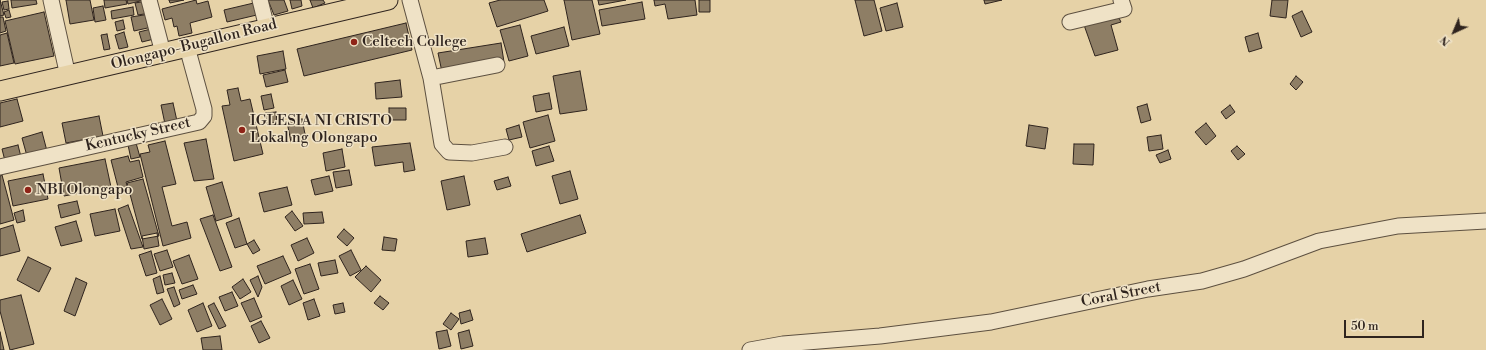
<!DOCTYPE html>
<html>
<head>
<meta charset="utf-8">
<style>
	body { margin:0 }
	#map { position:relative; width:1486px; height:350px; overflow:hidden; background:#e6d2a7; font-family:"Libre Bodoni",serif }
	canvas { display:block }
	.north { position:absolute; left:1434px; top:12px; width:40px; height:40px; -webkit-text-stroke:3px #efe2c6; paint-order:stroke; rotate:224deg; font-size:11px; font-weight:700; line-height:16px; text-align:center; color:#2f241e }
	.north::after { content:''; display:block; margin:auto; width:14px; height:18px; background:#2f241e; clip-path:polygon(50% 0,100% 100%,50% 72%,0 100%) }
	.scale { position:absolute; left:1344px; top:320px; width:80px; height:18px; box-sizing:border-box; border:2px solid #2f241e; border-top:0; padding-left:5px; font-size:12px; line-height:14px; white-space:nowrap; color:#2f241e; -webkit-text-stroke:3px #efe2c6; paint-order:stroke }
</style>
</head>
<body>
<div id="map">
<canvas width="1486" height="350"></canvas>
<div class="north">N</div>
<div class="scale">50 m</div>
</div>
<script>
const ctx = document.querySelector('canvas').getContext('2d');
ctx.lineJoin = 'round';
function fillPath(path, color) {
  ctx.fillStyle = color;
  ctx.fill(path, 'evenodd');
}
function toPath(rows) {
  const path = new Path2D();
  for (const r of rows) {
    path.moveTo(r[0], r[1]);
    for (let i = 2; i < r.length; i += 2) path.lineTo(r[i], r[i + 1]);
  }
  return path;
}
function strokePath(path, color, width, dash) {
  ctx.strokeStyle = color;
  ctx.lineWidth = width;
  ctx.lineCap = dash ? 'butt' : 'round';
  ctx.setLineDash(dash || []);
  ctx.stroke(path);
}
function drawText(font, color, halo, rows, align = 'center') {
  ctx.font = font + ' "Libre Bodoni",serif';
  ctx.lineWidth = 3;
  ctx.setLineDash([]);
  ctx.textBaseline = 'middle';
  ctx.strokeStyle = halo;
  ctx.fillStyle = color;
  for (const [text, x, y, turn = 0] of rows) {
    ctx.save();
    ctx.translate(x, y);
    ctx.rotate((+turn || 0) * Math.PI / 180);
    ctx.textAlign = isNaN(turn) ? turn : align;
    if (halo) ctx.strokeText(text, 0, 0);
    ctx.fillText(text, 0, 0);
    ctx.restore();
  }
}
const building = toPath([
	[0,0,4,15,0,16,0,0],
	[11,0,36,0,37,4,12,8,11,0],
	[66,0,90,0,94,20,70,24,66,0],
	[104,0,126,0,127,4,105,8,104,0],
	[127,0,144,0,128,4,127,0],
	[169,0,184,0,170,3,169,0],
	[196,0,197,4,208,1,212,17,190,23,192,33,179,36,177,26,174,27,172,18,165,20,162,9,196,0],
	[268,0,284,0,288,11,274,15,268,0],
	[290,0,301,0,302,6,292,9,290,0],
	[310,0,323,0,325,3,313,8,310,0],
	[500,0,544,0,548,11,497,27,489,3,500,0],
	[564,0,592,0,600,34,572,40,564,0],
	[598,0,626,0,599,5,598,0],
	[654,0,695,0,697,15,668,19,665,4,655,6,654,0],
	[699,0,710,0,710,12,699,12,699,0],
	[855,0,874,0,882,31,864,36,855,0],
	[984,0,1002,0,985,4,984,0],
	[1272,0,1288,0,1286,18,1270,16,1272,0],
	[8,1,9,9,4,10,2,2,8,1],
	[147,1,150,13,138,15,135,3,147,1],
	[258,2,261,14,227,22,224,10,258,2],
	[642,2,645,19,602,26,599,10,642,2],
	[897,3,903,27,886,31,880,8,897,3],
	[103,6,106,20,95,22,93,8,103,6],
	[133,7,134,15,112,19,111,11,133,7],
	[9,10,11,17,6,18,4,12,9,10],
	[1302,11,1312,32,1301,37,1292,16,1302,11],
	[44,12,54,56,15,64,5,21,44,12],
	[150,14,152,27,134,31,131,17,150,14],
	[0,17,3,17,6,31,0,33,0,17],
	[1119,18,1121,22,1111,25,1118,50,1095,56,1084,25,1119,18],
	[123,20,125,29,117,31,115,22,123,20],
	[406,23,412,50,304,76,297,49,406,23],
	[520,25,528,56,509,61,500,30,520,25],
	[564,27,569,46,536,54,531,36,564,27],
	[151,29,154,39,142,42,139,32,151,29],
	[124,32,128,47,119,49,115,35,124,32],
	[7,33,14,63,0,66,0,35,7,33],
	[1258,33,1262,48,1249,52,1245,37,1258,33],
	[107,34,110,49,104,50,101,35,107,34],
	[501,43,504,62,442,72,438,53,501,43],
	[283,51,286,69,260,74,257,56,283,51],
	[285,70,288,82,266,87,263,75,285,70],
	[580,71,587,110,560,114,553,76,580,71],
	[1296,76,1303,82,1296,90,1290,84,1296,76],
	[400,80,402,97,376,99,375,83,400,80],
	[238,88,241,101,250,99,263,154,234,161,222,106,230,105,227,90,238,88],
	[549,93,552,109,536,112,533,96,549,93],
	[271,94,274,108,264,110,261,96,271,94],
	[17,99,23,121,0,127,0,103,17,99],
	[173,103,177,121,165,124,161,105,173,103],
	[1147,104,1151,120,1141,123,1137,107,1147,104],
	[1230,105,1235,112,1226,119,1221,112,1230,105],
	[389,108,406,108,406,120,389,120,389,108],
	[276,112,277,122,267,124,265,113,276,112],
	[548,115,555,141,530,148,523,122,548,115],
	[99,116,103,136,66,143,62,123,99,116],
	[302,119,306,139,291,142,287,122,302,119],
	[1206,123,1216,136,1206,145,1195,132,1206,123],
	[519,125,522,137,509,140,506,129,519,125],
	[1029,125,1048,128,1045,149,1026,146,1029,125],
	[42,132,47,151,27,156,22,138,42,132],
	[1161,135,1163,149,1149,151,1147,137,1161,135],
	[206,139,214,179,194,181,184,143,206,139],
	[165,141,176,184,162,187,172,226,187,222,191,238,163,246,140,154,150,152,148,145,165,141],
	[136,143,140,157,131,159,128,145,136,143],
	[410,143,415,170,404,172,403,162,375,166,372,147,410,143],
	[1074,144,1094,144,1093,165,1073,164,1074,144],
	[18,145,22,161,6,165,2,149,18,145],
	[549,146,554,161,536,166,532,151,549,146],
	[1237,146,1245,154,1238,160,1231,151,1237,146],
	[342,149,345,167,326,171,323,153,342,149],
	[1168,150,1171,159,1160,163,1156,155,1168,150],
	[128,156,130,162,139,160,143,177,126,182,128,189,119,191,111,160,128,156],
	[105,159,111,187,64,196,59,168,105,159],
	[349,170,352,185,336,188,333,172,349,170],
	[570,171,578,199,560,204,552,176,570,171],
	[43,174,48,199,13,206,8,181,43,174],
	[2,175,14,220,0,224,0,176,2,175],
	[329,176,333,191,315,195,311,180,329,176],
	[464,176,470,205,447,210,441,181,464,176],
	[508,177,511,186,497,190,494,181,508,177],
	[143,179,159,236,142,239,127,183,143,179],
	[222,182,232,216,216,221,206,187,222,182],
	[287,187,292,205,264,212,259,193,287,187],
	[77,201,80,213,61,218,58,205,77,201],
	[128,205,143,247,131,249,118,209,128,205],
	[115,209,120,231,95,236,90,214,115,209],
	[23,210,25,221,17,223,14,213,23,210],
	[292,211,303,226,295,231,285,217,292,211],
	[322,212,324,223,304,224,303,213,322,212],
	[213,215,232,267,220,271,200,219,213,215],
	[580,215,586,233,527,252,521,234,580,215],
	[239,218,247,244,235,248,226,223,239,218],
	[76,221,82,241,61,246,55,227,76,221],
	[13,225,20,251,0,256,0,229,13,225],
	[344,229,354,238,347,246,337,237,344,229],
	[157,233,159,246,144,249,142,236,157,233],
	[384,237,397,239,395,251,382,250,384,237],
	[307,238,314,253,298,261,291,245,307,238],
	[485,238,488,254,468,257,466,241,485,238],
	[254,240,260,250,253,254,247,244,254,240],
	[167,250,173,267,160,271,154,254,167,250],
	[351,250,361,270,350,276,339,256,351,250],
	[151,251,157,273,146,276,139,255,151,251],
	[189,255,198,279,182,284,173,261,189,255],
	[283,256,291,273,265,284,257,266,283,256],
	[28,257,51,268,39,292,17,280,28,257],
	[335,260,338,273,321,276,318,263,335,260],
	[310,264,319,289,304,294,295,269,310,264],
	[366,266,381,280,371,292,355,277,366,266],
	[172,273,175,283,165,285,163,275,172,273],
	[160,276,164,292,157,294,153,279,160,276],
	[258,276,262,287,258,297,250,280,258,276],
	[76,278,87,283,75,316,64,311,76,278],
	[243,279,251,292,240,299,232,287,243,279],
	[293,280,302,299,289,305,281,286,293,280],
	[193,285,197,294,182,299,179,290,193,285],
	[174,287,180,304,174,307,167,289,174,287],
	[232,292,238,306,225,311,219,297,232,292],
	[21,295,34,344,10,350,0,311,0,300,21,295],
	[380,296,389,303,383,310,374,303,380,296],
	[254,298,262,317,250,322,241,303,254,298],
	[162,299,172,319,160,325,150,305,162,299],
	[314,299,320,316,308,320,303,303,314,299],
	[203,303,212,326,197,332,188,310,203,303],
	[214,303,226,326,219,329,208,306,214,303],
	[343,303,345,312,335,314,333,305,343,303],
	[470,310,473,320,461,324,459,313,470,310],
	[451,313,459,319,451,330,443,324,451,313],
	[261,321,270,338,259,343,251,326,261,321],
	[447,330,451,346,439,349,436,332,447,330],
	[469,330,473,346,461,349,458,333,469,330],
	[0,332,4,350,0,350,0,332],
	[220,336,222,350,203,350,201,338,220,336]
]);
fillPath(building, '#8e7e65');
strokePath(building, '#2f241e', 1);
const minor = toPath([
	[51,0,68,76],
	[149,0,163,53],
	[260,0,267,28],
	[410,0,431,78,442,144,449,152,472,153,505,147],
	[1070,22,1124,9,1121,0],
	[431,78,497,65],
	[0,167,199,122,204,116,204,109,187,47],
	[750,350,783,344,880,336,991,322,1148,289,1202,281,1244,269,1319,241,1398,226,1486,221]
]);
const major = toPath([
	[0,91,388,0]
]);
strokePath(minor, '#5d5040', 17);
strokePath(major, '#2f241e', 21);
strokePath(minor, '#efe2c6', 15);
strokePath(major, '#e6d2a7', 19);
for (const [x, y, r, color] of [
	[354,42,4,"#8f2418"],
	[242,130,4,"#8f2418"],
	[28,190,4,"#8f2418"]
]) {
  const dot = new Path2D();
  dot.arc(x, y, r, 0, 2 * Math.PI);
  ctx.fillStyle = color;
  ctx.fill(dot);
  strokePath(dot, '#efe2c6', 1.5);
}
drawText('15px', '#2f241e', '#efe2c6', [
	["Celtech College",362,42],
	["IGLESIA NI CRISTO",250,121],
	["Lokal ng Olongapo",250,138],
	["NBI Olongapo",36,190]
], 'left');
drawText('15px', '#2f241e', '#efe2c6', [
	["Olongapo-Bugallon Road",194,45,-14],
	["Kentucky Street",138,135,-13],
	["Coral Street",1121,295,-11]
]);
</script>
</body>
</html>
